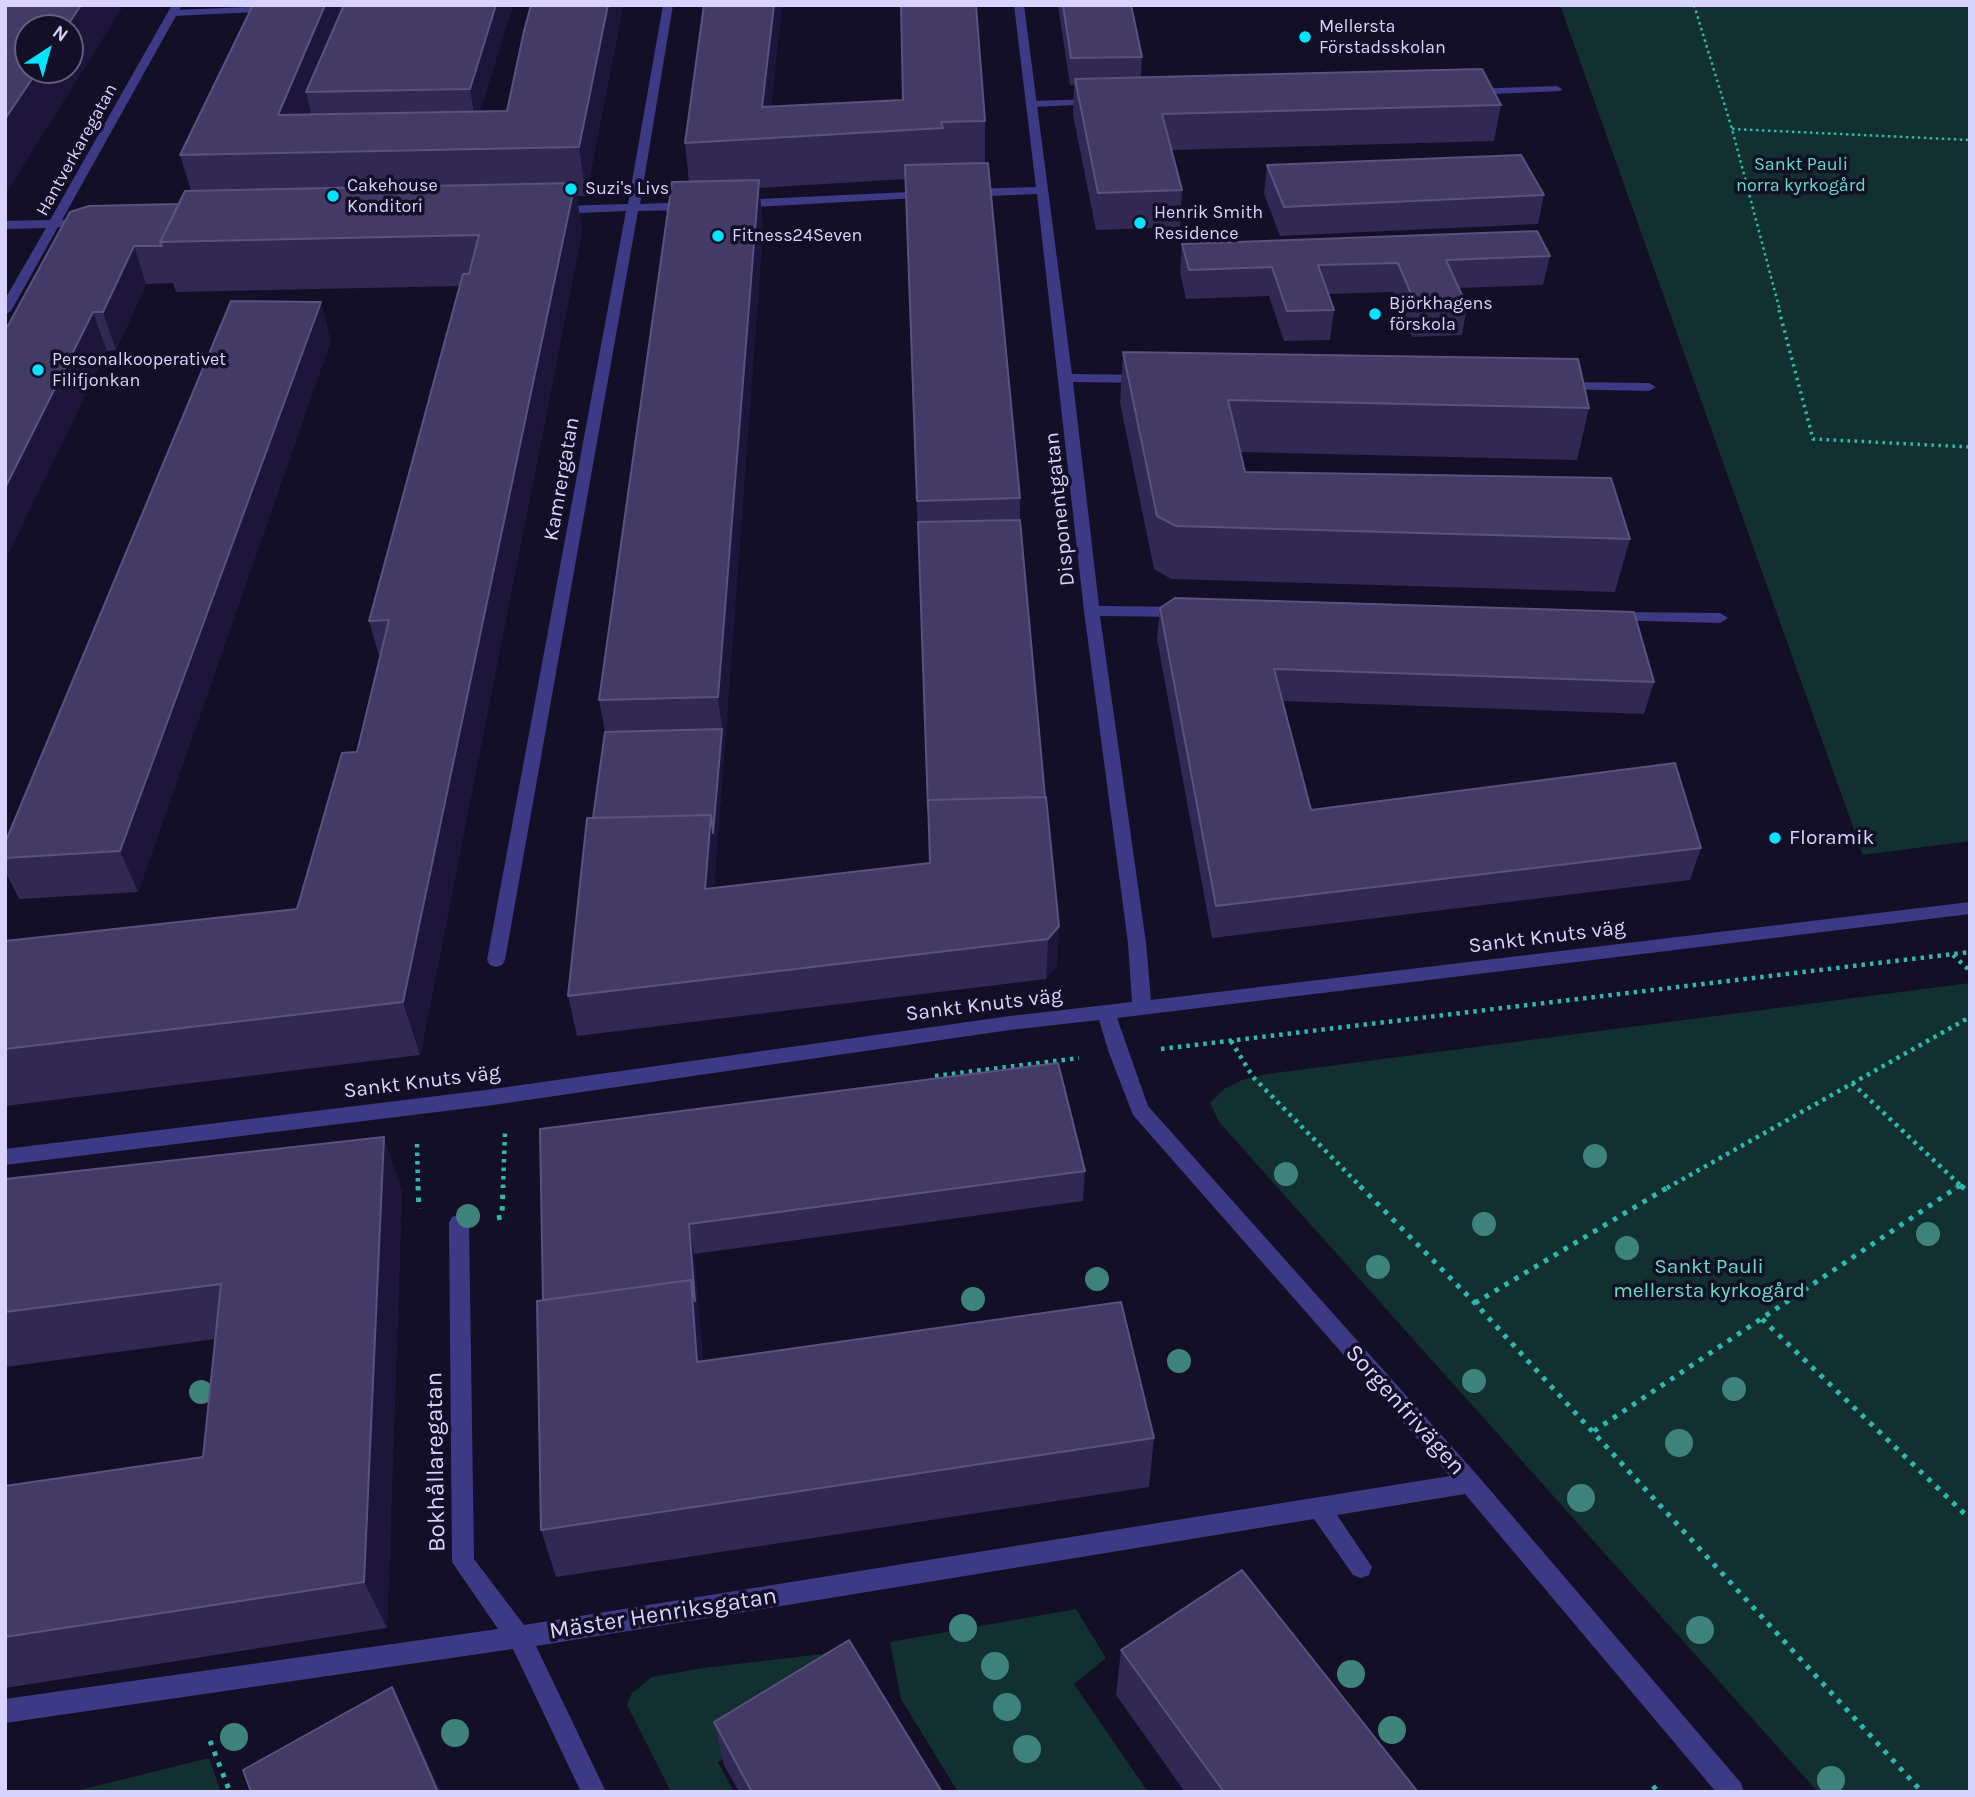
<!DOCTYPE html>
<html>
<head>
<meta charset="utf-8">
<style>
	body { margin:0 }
	#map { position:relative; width:1975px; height:1797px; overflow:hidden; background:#130f26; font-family:Karla,sans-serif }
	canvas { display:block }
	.frame { position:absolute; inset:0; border:7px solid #d9d4ff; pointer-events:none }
	.north { position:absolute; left:14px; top:14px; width:70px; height:70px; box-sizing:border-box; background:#130f26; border:2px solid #625e7d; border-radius:50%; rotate:36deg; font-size:19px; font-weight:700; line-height:28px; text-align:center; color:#d9d4ff }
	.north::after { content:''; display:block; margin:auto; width:24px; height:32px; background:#00e5ff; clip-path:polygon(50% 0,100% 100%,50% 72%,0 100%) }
</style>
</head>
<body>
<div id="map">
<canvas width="1975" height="1797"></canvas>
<div class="frame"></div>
<div class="north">N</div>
</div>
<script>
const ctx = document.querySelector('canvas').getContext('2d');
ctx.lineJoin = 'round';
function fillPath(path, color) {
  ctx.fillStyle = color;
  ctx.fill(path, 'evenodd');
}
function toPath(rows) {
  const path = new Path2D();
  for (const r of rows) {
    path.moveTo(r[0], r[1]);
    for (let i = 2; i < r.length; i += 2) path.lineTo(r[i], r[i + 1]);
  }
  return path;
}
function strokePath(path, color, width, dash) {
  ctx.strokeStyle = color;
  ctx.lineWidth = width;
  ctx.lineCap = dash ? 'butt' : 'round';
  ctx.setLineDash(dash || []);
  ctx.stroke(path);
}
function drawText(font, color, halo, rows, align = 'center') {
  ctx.font = font + ' Karla,sans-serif';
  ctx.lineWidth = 7;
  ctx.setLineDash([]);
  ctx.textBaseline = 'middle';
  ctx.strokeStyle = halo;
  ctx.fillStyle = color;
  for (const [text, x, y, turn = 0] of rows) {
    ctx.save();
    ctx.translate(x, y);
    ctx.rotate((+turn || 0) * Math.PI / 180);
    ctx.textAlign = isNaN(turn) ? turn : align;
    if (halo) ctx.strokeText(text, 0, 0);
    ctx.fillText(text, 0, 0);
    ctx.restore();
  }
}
fillPath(toPath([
	[1560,5,1970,5,1970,841,1863,855],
	[1970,983,1970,1792,1818,1792,1219,1122,1210,1103,1224,1089,1242,1080,1267,1074],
	[1076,1609,1106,1658,1074,1684,1148,1792,958,1792,901,1699,890,1642],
	[856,1650,860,1679,718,1762,734,1792,671,1792,627,1705,632,1693,652,1677,703,1668],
	[209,1758,221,1792,72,1792]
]), '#12302f');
strokePath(toPath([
	[1694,5,1732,129,1780,311],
	[1732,129,1970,140]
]), '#2fb8b0', 2.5, [2.5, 3.5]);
strokePath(toPath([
	[1779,310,1813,439,1970,447]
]), '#2fb8b0', 3.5, [2.5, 4.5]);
strokePath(toPath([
	[1953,955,1970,971],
	[1231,1041,1253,1077,1362,1188],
	[1161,1049,1970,952],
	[935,1076,1079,1058],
	[1852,1083,1960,1185,1956,1188],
	[417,1144,418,1188],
	[1960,1185,1963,1188],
	[503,1188,505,1133],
	[1667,1188,1970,1017]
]), '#2fb8b0', 4.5, [3.5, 5]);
strokePath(toPath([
	[418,1186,419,1209],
	[1360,1186,1475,1303,1922,1792],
	[1961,1186,1970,1193],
	[497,1218,502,1217,503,1186],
	[1475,1303,1670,1186],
	[1762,1319,1970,1519],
	[1594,1431,1959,1186],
	[210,1741,230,1792],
	[1653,1786,1658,1792]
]), '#2fb8b0', 5, [4.5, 7]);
fillPath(toPath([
	[274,6,279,9,278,11,173,16,168,13,173,10,274,6],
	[1557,86,1562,89,1561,91,1469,95,1464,92,1469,89,1557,86],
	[1095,99,1099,100,1099,104,1032,107,1027,104,1032,101,1095,99]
]), '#3d3a85');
fillPath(toPath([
	[172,5,182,5,62,220,87,219,93,223,87,227,58,227,11,311,5,315,5,299,46,228,5,229,5,221,50,220,172,5],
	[663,5,673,5,640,204,692,202,698,206,692,210,638,211,505,960,502,965,496,967,490,965,487,960,626,211,556,214,550,210,556,206,628,204,663,5],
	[1014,5,1024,5,1072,374,1143,375,1150,379,1143,383,1073,382,1099,606,1183,607,1191,612,1183,617,1100,616,1146,943,1151,1000,1970,902,1970,914,1117,1018,1148,1106,1478,1476,1741,1783,1744,1792,1716,1792,1465,1494,1337,1515,1372,1567,1369,1575,1361,1578,1353,1575,1314,1519,536,1646,606,1792,581,1792,513,1649,5,1723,5,1699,498,1629,452,1562,449,1223,452,1217,459,1215,466,1217,469,1223,474,1559,524,1625,1450,1476,1133,1115,1109,1053,1099,1020,1010,1030,486,1106,5,1165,5,1149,486,1090,1010,1016,1132,1002,1128,943,1084,611,1037,194,968,197,962,193,968,189,1036,187,1014,5],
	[930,191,934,193,934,197,738,208,732,204,738,200,930,191],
	[1563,382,1649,383,1656,387,1649,391,1558,389,1558,383,1563,382],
	[1614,612,1720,613,1728,618,1720,623,1609,620,1606,617,1614,612]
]), '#3d3a85');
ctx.fillStyle = '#3d827b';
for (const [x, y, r] of [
	[1595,1156,12],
	[1286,1174,12],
	[468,1216,12],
	[1484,1224,12],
	[1928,1234,12],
	[1627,1248,12],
	[1378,1267,12],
	[1097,1279,12],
	[973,1299,12],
	[1179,1361,12],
	[1474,1381,12],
	[1734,1389,12],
	[201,1392,12],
	[1679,1443,14],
	[1581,1498,14],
	[963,1628,14],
	[1700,1630,14],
	[995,1666,14],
	[1351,1674,14],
	[1007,1707,14],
	[1392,1730,14],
	[455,1733,14],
	[234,1737,14],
	[1027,1749,14],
	[1831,1780,14]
]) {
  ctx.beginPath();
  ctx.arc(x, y, r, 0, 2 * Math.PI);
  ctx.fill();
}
fillPath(toPath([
	[253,5,513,5,480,111,507,111,623,5,586,196,577,196,582,232,420,1055,5,1106,5,941,297,909,357,752,380,659,369,621,460,286,176,292,173,283,146,284,116,350,107,351,15,314,179,204,191,191,180,155],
	[782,5,771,106,985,121,985,163,1020,498,1020,520,1045,797,1059,926,1057,966,1046,979,577,1036,568,996,605,732,599,700,689,182,685,143],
	[905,179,930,863,714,888,763,229,759,188],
	[1058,5,1131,5,1142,57,1141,78,1501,105,1494,141,1172,150,1182,190,1180,227,1096,230,1073,115,1074,85,1070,85],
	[1267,165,1544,195,1538,224,1280,236,1264,194],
	[1182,244,1550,256,1543,285,1459,288,1467,306,1462,335,1412,337,1393,292,1329,294,1334,310,1330,340,1284,341,1269,296,1186,299,1180,273],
	[331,340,138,892,19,899,5,871,5,843],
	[1123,352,1589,408,1577,460,1240,452,1245,472,1630,539,1615,592,1171,579,1154,569,1120,403],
	[1160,608,1654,682,1644,714,1283,701,1311,810,1701,848,1690,880,1212,938,1157,639],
	[540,1129,1085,1171,1083,1201,694,1254,703,1362,1154,1438,1149,1487,556,1577,541,1530,543,1300],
	[5,1179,402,1190,387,1628,5,1688,5,1486,203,1457,215,1339,5,1367],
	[1121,1650,1418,1792,1185,1792,1116,1695],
	[714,1722,942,1792,739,1792,724,1765]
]), '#312854');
fillPath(toPath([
	[81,5,124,5,5,195,5,119,38,70,70,70,70,28,66,28],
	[325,5,348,5,306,92,311,112,295,153,278,115],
	[496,5,513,5,476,125,470,89],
	[608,5,623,5,586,196,579,147],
	[774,5,782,5,768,138,762,107],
	[759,180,763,229,711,929,705,889,711,815,722,729,718,697],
	[575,183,582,232,420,1055,403,1002],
	[134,246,146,284,116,350,103,312],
	[321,302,331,340,138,892,120,851],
	[93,312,107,351,5,561,5,488],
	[1059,926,1057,966,1046,979,1048,939],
	[384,1137,402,1190,387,1628,364,1582],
	[689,1224,694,1254,707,1413,697,1362,691,1280],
	[392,1687,414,1731,441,1792,438,1792]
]), '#1d163a');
const building = toPath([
	[5,5,81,5,66,28,28,28,28,70,38,70,5,119,5,5],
	[253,5,325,5,278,115,507,111,524,31,531,5,608,5,579,147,180,155,253,5],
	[344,5,496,5,470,89,306,92,344,5],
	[704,5,774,5,762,107,903,100,901,5,976,5,985,121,941,122,943,128,685,143,704,5],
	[1063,5,1131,5,1142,57,1071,58,1063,5],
	[1482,69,1501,105,1162,114,1182,190,1098,193,1075,79,1482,69],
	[1521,155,1544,195,1284,207,1267,165,1521,155],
	[988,163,1020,498,917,501,905,165,988,163],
	[759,180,718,697,599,700,672,182,759,180],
	[575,183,403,1002,5,1049,5,941,297,909,342,753,357,752,389,620,369,621,463,274,469,274,479,235,160,242,185,191,575,183],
	[179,204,160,242,162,246,134,246,103,312,93,312,5,488,5,331,70,212,89,206,179,204],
	[1537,231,1550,256,1446,260,1467,306,1417,308,1398,263,1318,265,1334,310,1287,311,1272,267,1189,270,1182,244,1537,231],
	[231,301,321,302,120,851,5,858,5,843,231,301],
	[1123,352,1578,359,1589,408,1228,400,1245,472,1611,478,1630,539,1176,526,1157,516,1123,352],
	[1020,520,1045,797,928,800,928,809,918,522,1020,520],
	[1175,598,1634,612,1654,682,1274,669,1311,810,1675,763,1701,848,1216,906,1160,608,1175,598],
	[722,729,713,833,711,815,593,818,605,732,722,729],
	[1046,797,1059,926,1048,939,568,996,587,818,711,815,705,889,930,863,928,800,1046,797],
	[1058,1063,1085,1171,689,1224,695,1301,691,1280,543,1300,540,1129,1058,1063],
	[384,1137,364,1582,5,1637,5,1486,203,1457,221,1284,5,1312,5,1179,384,1137],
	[691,1280,697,1362,1121,1302,1154,1438,541,1530,537,1301,691,1280],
	[1242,1570,1418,1792,1224,1792,1121,1650,1242,1570],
	[849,1640,942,1792,752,1792,714,1722,849,1640],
	[392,1687,438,1792,251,1792,243,1770,392,1687]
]);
fillPath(building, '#433a66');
strokePath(building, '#5a527e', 2);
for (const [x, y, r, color] of [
	[1305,37,7,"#00e5ff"],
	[571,189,7,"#00e5ff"],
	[333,196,7,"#00e5ff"],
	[1140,223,7,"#00e5ff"],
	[718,236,7,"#00e5ff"],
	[1375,314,7,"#00e5ff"],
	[38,370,7,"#00e5ff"],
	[1775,838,7,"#00e5ff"]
]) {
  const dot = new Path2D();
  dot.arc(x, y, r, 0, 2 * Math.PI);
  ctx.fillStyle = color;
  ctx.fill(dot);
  strokePath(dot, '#130f26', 2.5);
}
drawText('18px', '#d9d4ff', '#130f26', [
	["Mellersta",1319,27],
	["Förstadsskolan",1319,48],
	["Cakehouse",347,186],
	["Konditori",347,207],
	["Suzi's Livs",585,189],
	["Henrik Smith",1154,213],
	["Residence",1154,234],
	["Fitness24Seven",732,236],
	["Björkhagens",1389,304],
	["förskola",1389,325],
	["Personalkooperativet",52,360],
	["Filifjonkan",52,381]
], 'left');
drawText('18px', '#d9d4ff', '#130f26', [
	["Hantverkaregatan",77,150,-61]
]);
drawText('18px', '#5fe0c0', '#130f26', [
	["Sankt Pauli",1801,165],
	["norra kyrkogård",1801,186]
]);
drawText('21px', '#d9d4ff', '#130f26', [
	["Kamrergatan",562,479,-80],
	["Disponentgatan",1060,509,-96],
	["Sankt Knuts väg",1547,937,-7],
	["Sankt Knuts väg",984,1005,-7],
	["Sankt Knuts väg",422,1082,-7]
]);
drawText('21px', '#d9d4ff', '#130f26', [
	["Floramik",1789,838]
], 'left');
drawText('21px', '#5fe0c0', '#130f26', [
	["Sankt Pauli",1709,1267],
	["mellersta kyrkogård",1709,1291]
]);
drawText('24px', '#d9d4ff', '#130f26', [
	["Sorgenfrivägen",1405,1410,48],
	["Bokhållaregatan",436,1462,-91],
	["Mäster Henriksgatan",663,1614,-9]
]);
</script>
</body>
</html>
